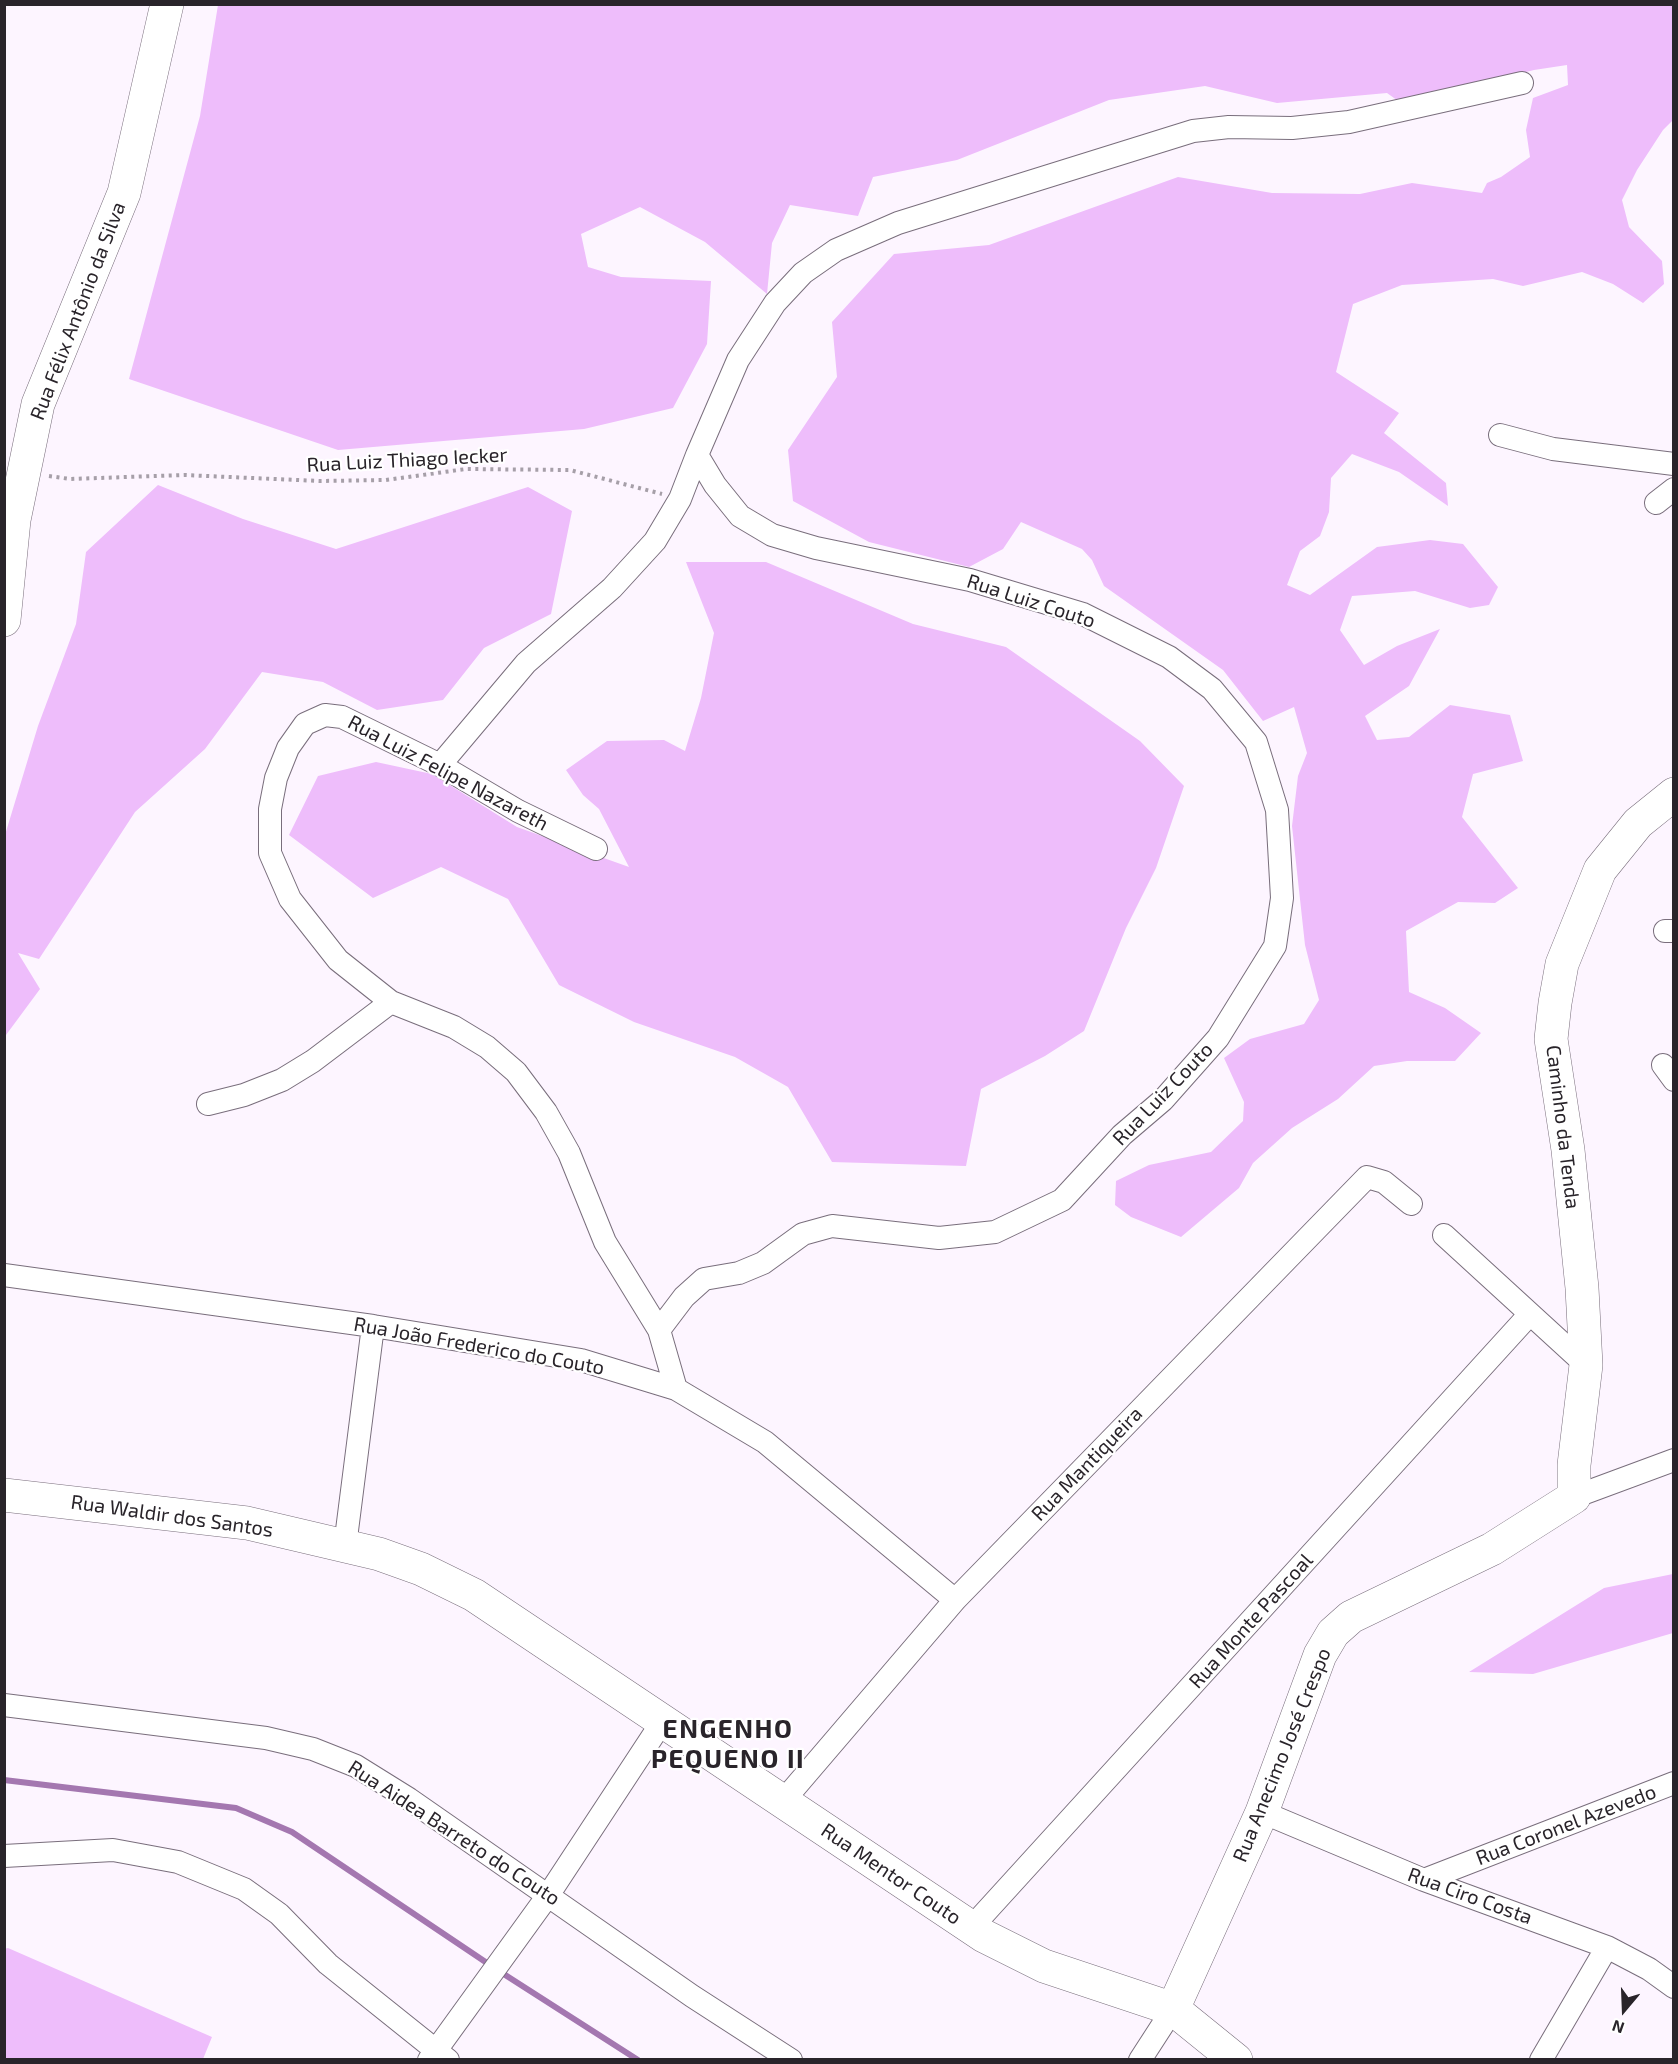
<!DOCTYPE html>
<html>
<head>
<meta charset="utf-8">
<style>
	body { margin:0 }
	#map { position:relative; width:1678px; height:2064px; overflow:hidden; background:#fdf5ff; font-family:"Exo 2",sans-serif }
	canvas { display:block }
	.frame { position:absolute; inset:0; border:6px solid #29242a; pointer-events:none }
	.north { position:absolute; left:1594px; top:1980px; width:60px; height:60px; -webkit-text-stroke:4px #fff; paint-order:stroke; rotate:199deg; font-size:16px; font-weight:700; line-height:24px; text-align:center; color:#29242a }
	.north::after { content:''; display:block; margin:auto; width:21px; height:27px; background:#29242a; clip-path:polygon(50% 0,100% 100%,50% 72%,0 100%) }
</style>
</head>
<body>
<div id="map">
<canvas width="1678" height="2064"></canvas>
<div class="frame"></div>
<div class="north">N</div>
</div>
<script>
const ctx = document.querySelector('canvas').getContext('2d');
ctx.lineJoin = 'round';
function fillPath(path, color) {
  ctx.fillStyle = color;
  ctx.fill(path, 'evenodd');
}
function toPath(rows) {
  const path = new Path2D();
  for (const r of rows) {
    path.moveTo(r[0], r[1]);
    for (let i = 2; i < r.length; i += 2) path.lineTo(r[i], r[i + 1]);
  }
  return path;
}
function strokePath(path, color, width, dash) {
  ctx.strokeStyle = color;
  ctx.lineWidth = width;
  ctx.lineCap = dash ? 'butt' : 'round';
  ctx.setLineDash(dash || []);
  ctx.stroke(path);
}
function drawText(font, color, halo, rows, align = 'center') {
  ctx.font = font + ' "Exo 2",sans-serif';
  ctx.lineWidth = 4.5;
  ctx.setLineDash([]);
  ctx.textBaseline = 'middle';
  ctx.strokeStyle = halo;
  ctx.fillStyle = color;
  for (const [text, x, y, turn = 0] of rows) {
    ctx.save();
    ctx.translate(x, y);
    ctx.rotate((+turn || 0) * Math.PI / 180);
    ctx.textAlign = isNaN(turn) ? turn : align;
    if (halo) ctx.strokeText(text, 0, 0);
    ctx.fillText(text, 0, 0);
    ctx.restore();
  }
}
fillPath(toPath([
	[218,5,1673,5,1673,120,1663,130,1637,170,1622,200,1629,227,1662,261,1664,284,1643,303,1613,284,1582,272,1523,286,1493,279,1402,285,1353,304,1336,372,1399,413,1384,433,1446,483,1448,506,1399,472,1352,454,1331,478,1329,512,1320,536,1300,551,1287,585,1310,595,1377,547,1430,540,1463,544,1498,587,1489,605,1470,608,1415,591,1352,596,1340,630,1364,665,1397,646,1440,629,1409,686,1365,716,1377,740,1409,737,1450,705,1510,715,1523,761,1473,774,1462,817,1518,888,1495,903,1458,902,1406,931,1409,992,1445,1008,1481,1033,1455,1061,1407,1061,1374,1066,1338,1099,1292,1128,1253,1163,1239,1188,1181,1237,1131,1217,1115,1205,1116,1181,1149,1165,1211,1152,1243,1121,1244,1102,1224,1058,1250,1039,1304,1024,1319,1000,1305,945,1292,826,1298,776,1307,753,1294,707,1263,721,1223,670,1104,586,1092,560,1082,549,1021,522,1003,549,969,567,869,542,793,501,788,450,837,377,832,322,894,254,989,245,1178,177,1272,193,1360,194,1412,183,1482,193,1487,183,1501,177,1530,157,1526,130,1533,98,1568,85,1567,65,1534,70,1401,103,1387,93,1277,103,1205,86,1109,100,957,160,873,177,858,216,790,205,772,243,767,294,705,242,640,207,581,234,588,267,621,277,711,281,707,344,673,408,584,429,338,450,129,379,200,116],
	[158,485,243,519,336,549,528,487,572,511,551,614,484,648,443,700,377,710,323,682,262,672,205,749,135,812,39,959,18,953,40,989,6,1035,5,835,38,726,76,624,86,552],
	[686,562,766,562,913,624,1006,647,1140,741,1184,786,1156,868,1126,928,1084,1031,1045,1056,981,1089,966,1166,832,1162,788,1087,735,1057,634,1022,559,985,508,899,441,867,373,898,289,835,318,776,376,762,432,774,517,827,629,867,599,809,583,795,566,770,607,741,664,740,685,751,701,698,714,633],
	[1673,1574,1673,1633,1533,1674,1469,1672,1604,1588],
	[8,1948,212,2037,203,2059,5,2059,4,1949]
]), '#eebdfb');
strokePath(toPath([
	[4,1780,236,1808,292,1832,490,1965],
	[499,1971,638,2060]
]), '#a477b0', 6);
const street = toPath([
	[1500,435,1553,449,1674,464],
	[1656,503,1674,489],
	[440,765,526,663,612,588,655,541,680,499,697,455],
	[596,849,518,811,440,765,342,717,325,715,305,724,288,748,276,778,270,809,270,853,290,899,338,960,391,1002,454,1027,487,1047,516,1072,546,1112,569,1153,605,1242,659,1330,676,1389],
	[1665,931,1674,931],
	[1663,1065,1674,1080],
	[208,1104,244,1095,282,1080,313,1061,391,1002],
	[1444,1235,1586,1365],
	[4,1275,373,1326,581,1360,676,1389,765,1442,955,1600],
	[659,1330,684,1297,704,1279,739,1273,763,1263,803,1234,832,1226,939,1238,995,1232,1062,1200,1122,1135,1163,1100,1218,1038,1275,946,1282,898,1277,810,1256,742,1212,689,1169,657,1083,614,970,580,816,548,772,535,740,516,715,485,697,455,738,360,775,303,803,273,836,250,898,223,1193,131,1229,127,1292,128,1349,122,1522,83],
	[1574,1497,1674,1460],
	[345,1546,373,1326],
	[4,1705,266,1738,313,1749,356,1766,409,1799,692,1996,791,2060],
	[784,1800,955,1600,1367,1177,1384,1182,1411,1204],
	[1262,1812,1424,1880,1607,1947,1649,1969,1674,1987],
	[4,1856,113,1850,178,1862,244,1889,279,1914,328,1964,448,2060],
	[1424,1880,1674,1783],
	[971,1928,1530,1314],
	[429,2060,549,1894,664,1719],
	[1140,2060,1173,2009],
	[1541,2060,1607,1947]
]);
const secondary = toPath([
	[4,620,14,520,38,404,124,193,167,4],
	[4,1495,247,1523,379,1554,421,1569,474,1595,984,1936,1044,1966,1173,2009,1236,2060],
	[1173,2009,1262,1812,1320,1655,1333,1633,1351,1617,1492,1549,1574,1497,1574,1465,1586,1365,1582,1288,1568,1150,1551,1039,1555,1003,1562,964,1600,870,1638,823,1674,794]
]);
strokePath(street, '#796e7c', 24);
strokePath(secondary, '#796e7c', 34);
strokePath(toPath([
	[49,476,70,479,184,475,320,481,386,480,466,469,570,470,662,494]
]), '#a69fa8', 4, [3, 4.5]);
strokePath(street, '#fff', 22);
strokePath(secondary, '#fff', 33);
drawText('20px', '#29242a', '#fff', [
	["Rua Félix Antônio da Silva",78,311,-69],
	["Rua Luiz Thiago Iecker",407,460,-3],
	["Rua Luiz Couto",1031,601,18],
	["Rua Luiz Felipe Nazareth",448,773,28],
	["Rua Luiz Couto",1163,1094,-46],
	["Caminho da Tenda",1563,1127,83],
	["Rua João Frederico do Couto",479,1346,10],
	["Rua Mantiqueira",1087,1464,-46],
	["Rua Waldir dos Santos",172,1516,8],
	["Rua Monte Pascoal",1251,1621,-48],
	["Rua Anecimo José Crespo",1282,1755,-68],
	["Rua Coronel Azevedo",1566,1825,-21],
	["Rua Aidea Barreto do Couto",454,1833,33],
	["Rua Mentor Couto",891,1874,34],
	["Rua Ciro Costa",1470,1896,20]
]);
ctx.letterSpacing = '1.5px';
drawText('bold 26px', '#29242a', '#fff', [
	["ENGENHO",728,1729],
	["PEQUENO II",728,1759]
]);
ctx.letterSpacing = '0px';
</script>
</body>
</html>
